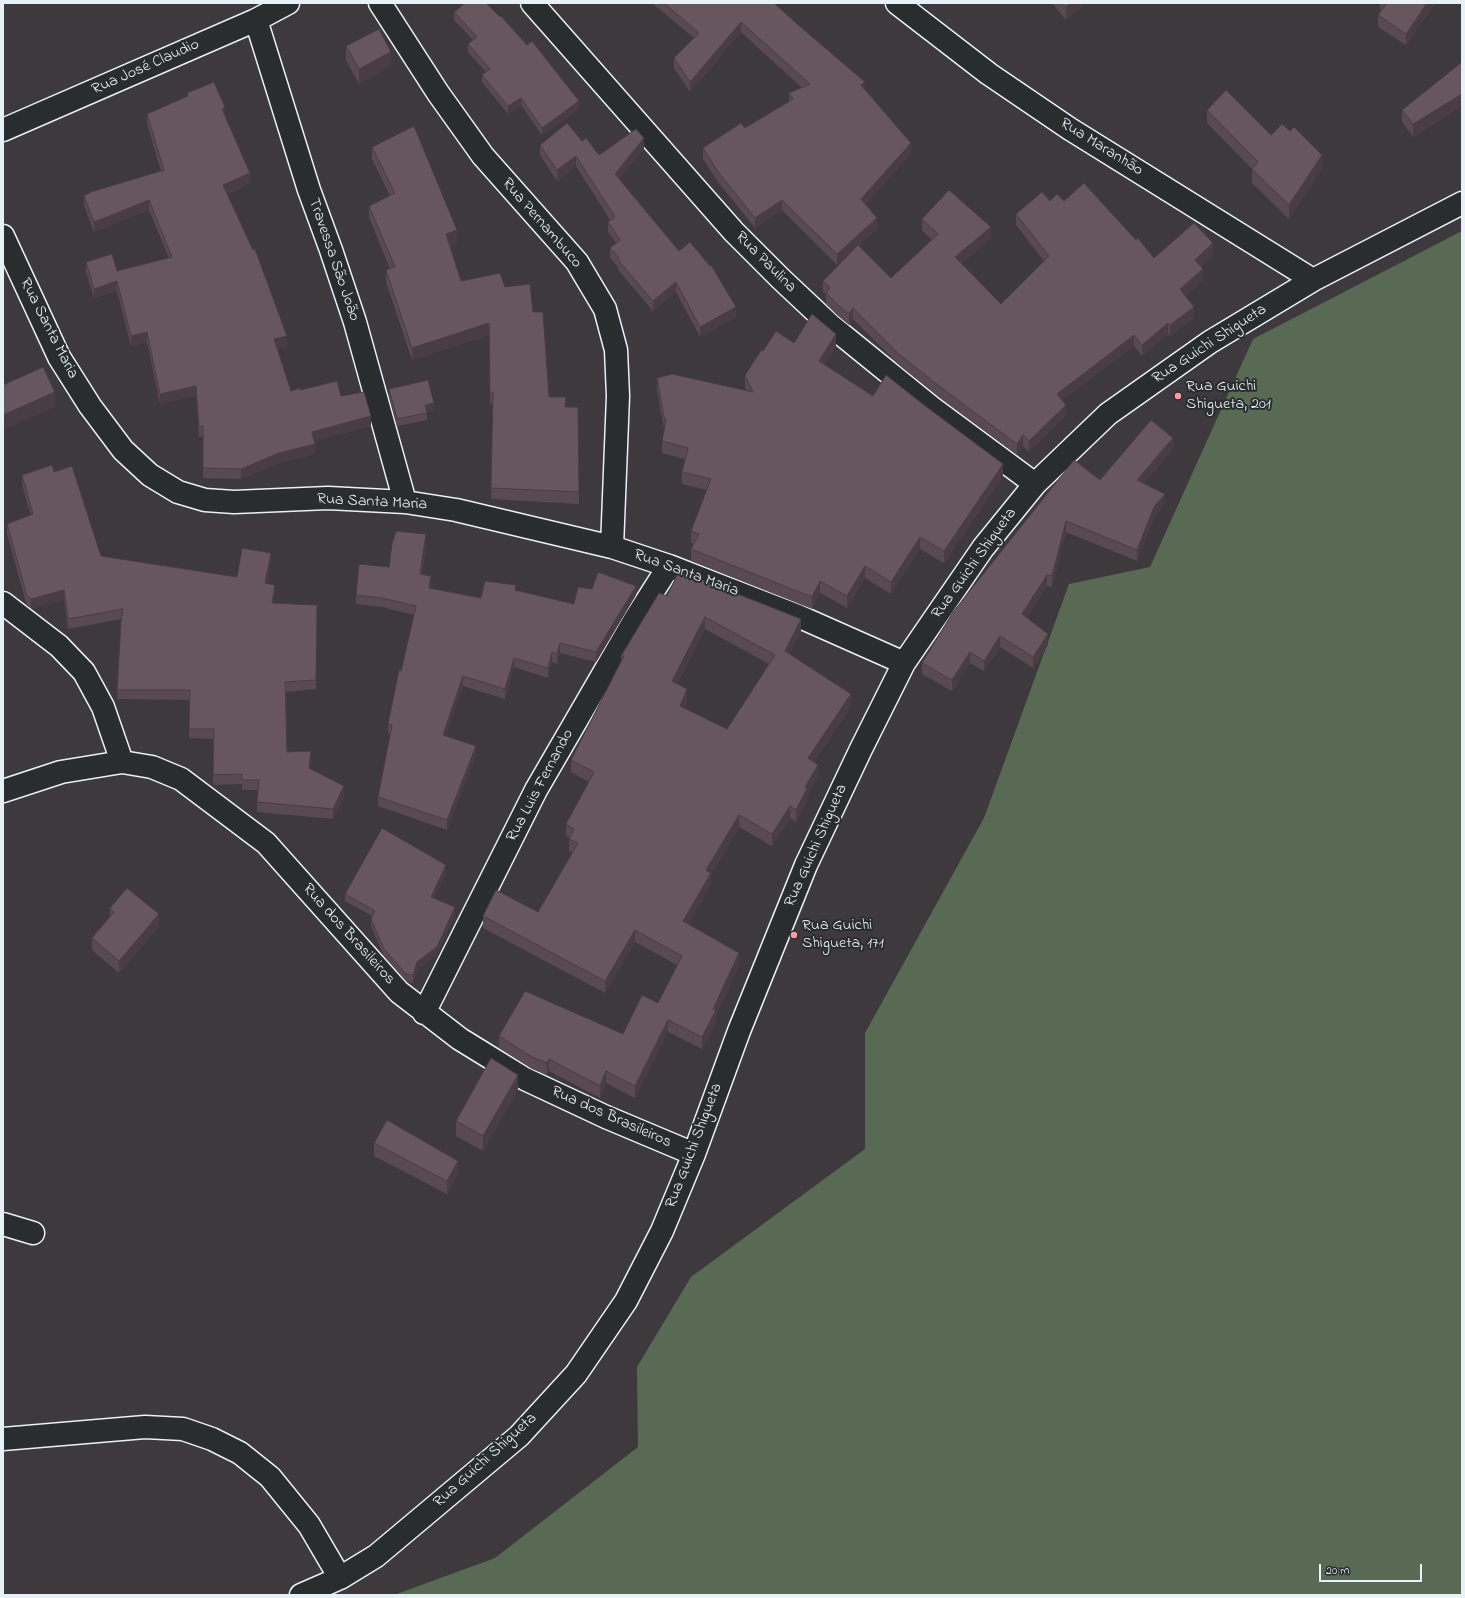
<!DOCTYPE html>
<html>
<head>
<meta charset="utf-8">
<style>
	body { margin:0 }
	#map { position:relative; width:1465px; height:1598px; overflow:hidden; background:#3d393c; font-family:"Indie Flower",sans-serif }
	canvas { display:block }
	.frame { position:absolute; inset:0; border:4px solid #e8f1f8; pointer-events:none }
	.scale { position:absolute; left:1319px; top:1564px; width:103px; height:18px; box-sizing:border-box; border:2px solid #e8f1f8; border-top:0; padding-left:5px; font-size:12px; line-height:14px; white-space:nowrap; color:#e8f1f8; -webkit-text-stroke:3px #2a2d2e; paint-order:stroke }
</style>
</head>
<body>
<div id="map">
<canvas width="1465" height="1598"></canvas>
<div class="frame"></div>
<div class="scale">20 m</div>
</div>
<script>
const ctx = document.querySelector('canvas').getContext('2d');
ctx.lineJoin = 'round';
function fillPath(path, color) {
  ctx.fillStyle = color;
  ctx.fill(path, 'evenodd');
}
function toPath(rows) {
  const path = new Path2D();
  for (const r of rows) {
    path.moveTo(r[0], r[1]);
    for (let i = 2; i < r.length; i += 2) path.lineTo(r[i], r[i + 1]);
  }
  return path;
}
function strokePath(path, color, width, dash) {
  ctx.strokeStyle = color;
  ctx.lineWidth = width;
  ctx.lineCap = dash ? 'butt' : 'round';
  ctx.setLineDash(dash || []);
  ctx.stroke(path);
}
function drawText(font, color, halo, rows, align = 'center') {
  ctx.font = font + ' "Indie Flower",sans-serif';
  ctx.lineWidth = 4;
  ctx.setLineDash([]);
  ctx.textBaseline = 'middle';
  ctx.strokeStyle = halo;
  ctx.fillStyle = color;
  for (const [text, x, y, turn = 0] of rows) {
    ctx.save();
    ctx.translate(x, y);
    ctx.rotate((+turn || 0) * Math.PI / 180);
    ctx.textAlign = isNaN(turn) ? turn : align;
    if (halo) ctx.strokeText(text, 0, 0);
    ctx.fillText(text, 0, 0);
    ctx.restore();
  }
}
fillPath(toPath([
	[1462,231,1462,1595,394,1595,495,1558,638,1447,637,1367,691,1277,865,1149,865,1033,984,818,1069,584,1150,567,1253,339]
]), '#586a54');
const minor = toPath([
	[380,3,438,93,483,156,577,262,605,309,616,350,618,396,612,547],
	[532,3,734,232,781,279,830,325,931,407,1035,484],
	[897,3,989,74,1070,129,1313,280],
	[256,20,309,190,331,250,355,322,405,502],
	[3,130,256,20,288,3],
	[3,236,59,357,90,406,123,450,150,475,178,492,205,500,234,502,328,498,405,502,456,510,612,547,669,566,798,616,904,663],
	[3,603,59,646,84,672,103,707,122,762],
	[3,791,61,772,122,762,152,767,181,779,266,843,399,992,460,1039,525,1079,606,1117,694,1154],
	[424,1013,536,790,634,621,669,566],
	[3,1224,33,1233],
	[3,1439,145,1427,183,1429,212,1439,240,1453,270,1477,309,1525,340,1578],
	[301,1595,340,1578,376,1556,519,1436,576,1374,626,1301,662,1231,694,1154,739,1031,806,865,861,749,904,663,983,548,1035,484,1108,414,1210,342,1313,280,1462,203]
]);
strokePath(minor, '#e8f1f8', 25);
strokePath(minor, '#2a2d2e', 22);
fillPath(toPath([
	[652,3,774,3,865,89,911,153,865,205,877,229,858,246,891,278,932,240,922,230,922,219,991,238,961,263,1001,304,1044,261,1016,225,1016,214,1050,201,1064,201,1136,240,1154,258,1213,254,1201,266,1203,280,1185,296,1194,318,1170,336,1168,334,1142,356,1134,346,1062,400,1066,415,1029,452,1023,446,1017,455,939,397,900,366,853,319,849,325,838,316,826,304,826,294,823,292,823,281,854,249,837,265,782,210,755,228,718,182,703,159,703,148,745,128,789,102,789,93,802,88,741,32,690,92,674,68,674,58,694,38],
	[1052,3,1086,3,1066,20],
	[1380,3,1435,3,1406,45,1378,27,1378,15,1382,11,1380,10],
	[454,12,579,109,542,135,521,105,508,114,482,82,482,75,486,72,468,52,468,44,473,40,454,20],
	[346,46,391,66,359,84,346,60],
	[1462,62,1462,106,1413,137,1402,122,1402,110],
	[187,93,225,116,250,183,227,194,287,346,277,348,291,391,300,390,341,396,371,426,314,441,315,454,279,463,241,479,203,478,203,436,199,437,196,396,160,404,147,342,131,346,117,291,94,298,86,272,86,262,117,271,169,258,149,210,94,232,84,206,84,196,161,171,147,124,147,114,187,96],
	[1207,110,1271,135,1322,169,1289,219,1252,183,1252,169,1207,123],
	[582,141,599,155,644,149,619,179,679,251,736,317,700,337,676,292,653,311,618,270,618,267,610,258,610,248,616,243,608,232,608,222,610,220,576,166,557,181,540,155,540,145],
	[372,147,457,242,450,245,461,281,505,287,533,312,549,397,566,407,578,407,579,504,491,499,493,404,490,404,489,335,412,360,386,282,386,270,390,269,369,217,369,206,390,196,372,159],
	[794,343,836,346,824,365,1003,476,944,563,920,549,891,594,865,578,847,608,820,593,812,609,691,561,691,549,694,544,691,543,691,531,707,490,682,484,682,472,685,459,662,453,662,441,664,429,657,390,657,378,747,391,745,387,745,375,763,351],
	[389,389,434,410,427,412,427,420,397,426,389,396],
	[1173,449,1144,483,1165,504,1154,518,1137,561,1066,532,1052,587,1047,586,1027,617,1048,645,1033,668,1000,647,984,671,970,663,952,691,922,674,922,663,1100,480],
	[54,472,101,556,237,577,271,562,267,583,275,594,273,603,317,605,316,689,286,692,287,752,311,761,310,768,344,796,333,819,257,812,257,802,258,790,242,790,242,784,213,785,213,739,189,738,190,700,117,699,121,619,68,629,64,600,31,608,27,606,7,534,7,524,31,515,22,485,22,475],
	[426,544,422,574,431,585,431,588,481,598,516,591,574,604,636,595,596,662,560,653,557,664,552,662,548,678,514,667,505,699,463,686,446,736,476,755,447,830,378,806,378,797,390,734,388,733,388,724,401,671,414,615,382,607,356,604,356,595,389,567],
	[667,596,801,631,789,654,851,706,814,762,818,777,807,796,807,801,796,822,790,818,772,846,739,827,711,875,711,885,688,924,739,965,716,1016,716,1022,702,1049,668,1032,635,1098,606,1083,600,1098,549,1071,547,1075,532,1069,499,1048,499,1036,623,1034,658,1003,677,965,635,942,605,993,483,928,483,916,538,912,573,853,569,851,569,838,566,836,566,824,589,782,571,772,571,760,621,661,621,656],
	[705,629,769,664,727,729,684,708,687,701,677,684],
	[446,872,434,898,455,915,437,954,417,970,413,983,406,981,384,956,371,926,371,919,372,916,345,901,345,894],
	[110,908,159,927,119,973,92,950,92,938,110,916],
	[518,1090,483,1151,456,1136,456,1121],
	[374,1143,458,1174,447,1194,374,1156]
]), '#594a51');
fillPath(toPath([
	[1071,3,1086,3,1066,20,1066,7],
	[1427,3,1435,3,1406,45,1406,34],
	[741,22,741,32,690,92,690,82],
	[391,52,391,66,359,84,359,69],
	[865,82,865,92,861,85],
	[1462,94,1462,106,1413,137,1413,124],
	[521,98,521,105,508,114,508,106],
	[579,101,579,109,542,135,542,128],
	[225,107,225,117,222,109],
	[644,138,644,149,615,184,615,174],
	[911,143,911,153,861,210,861,199],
	[1322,155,1322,169,1289,219,1289,205],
	[576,156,576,166,557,181,557,170],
	[250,173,250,183,223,195,223,185],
	[149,200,149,210,94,232,94,222],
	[782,200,782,210,755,228,755,218],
	[877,218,877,229,837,265,837,254],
	[991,227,991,238,955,267,955,257],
	[457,230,457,242,446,246,446,234],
	[1213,243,1213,254,1195,271,1195,260],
	[1203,269,1203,280,1180,300,1180,289],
	[117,281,117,291,94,298,94,289],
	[676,282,676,292,653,311,653,301],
	[736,307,736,317,700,337,700,327],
	[1194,307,1194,318,1170,336,1170,325],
	[853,308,853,319,849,325,849,314],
	[489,323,489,335,412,360,412,348],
	[1168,323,1168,334,1142,356,1142,345],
	[147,332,147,342,131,346,131,336],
	[836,334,836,346,819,373,819,361],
	[1134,335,1134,346,1057,405,1057,394],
	[287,336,287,346,274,349,274,339],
	[196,386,196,396,160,404,160,394],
	[55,392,55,407,3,430,3,415],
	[434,403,434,410,425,412,425,405],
	[1066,405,1066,415,1029,452,1029,441],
	[371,416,371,426,312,442,312,432],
	[1023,435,1023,446,1017,455,1017,444],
	[1173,438,1173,449,1137,491,1137,480],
	[315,444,315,454,279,463,241,479,241,469,279,453],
	[1003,464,1003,476,944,563,944,551],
	[1165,494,1165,504,1154,518,1137,561,1137,550,1154,507],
	[1066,521,1066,532,1052,587,1052,576],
	[426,534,426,544,420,583,420,574],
	[920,537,920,549,891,594,891,582],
	[271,553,271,562,265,593,265,583],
	[865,566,865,578,847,608,847,596],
	[1047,575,1047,586,1022,624,1022,614],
	[431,576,431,585,429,597,429,588],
	[820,581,820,593,812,609,812,597],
	[275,585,275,594,272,613,272,603],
	[636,586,636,595,596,662,596,652],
	[64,590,64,600,31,608,31,599],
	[705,617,705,629,672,693,672,681],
	[801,619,801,631,785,663,785,651],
	[1048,634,1048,645,1033,668,1033,657],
	[1000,636,1000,647,984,671,984,661],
	[560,643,560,653,557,664,557,654],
	[552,652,552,662,548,678,548,668],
	[970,652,970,663,952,691,952,680],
	[514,658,514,667,505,699,505,689],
	[463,676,463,686,443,745,443,735],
	[687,689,687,701,680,718,680,706],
	[851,694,851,706,808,771,808,758],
	[476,746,476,755,447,830,447,820],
	[311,751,311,761,309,778,309,768],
	[818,765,818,777,807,796,807,801,796,822,796,810,805,787],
	[344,786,344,796,333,819,333,809],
	[790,806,790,818,772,846,772,834],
	[739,815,739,827,711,875,711,885,683,933,683,921,706,870],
	[446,865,446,872,431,904,431,897],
	[455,907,455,915,437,954,417,970,413,983,413,975,417,962],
	[159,914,159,927,119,973,119,961],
	[635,930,635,942,605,993,605,981],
	[739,953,739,965,716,1016,716,1022,702,1049,702,1037,713,1009],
	[668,1020,668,1032,635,1098,635,1086],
	[549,1059,549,1071,547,1075,547,1063],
	[606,1071,606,1083,600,1098,600,1086],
	[518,1075,518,1090,483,1151,483,1136],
	[458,1161,458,1174,447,1194,447,1181]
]), '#493c42');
const building = toPath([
	[465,3,486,3,500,17,501,16,527,45,532,41,579,101,542,128,521,98,508,106,482,75,490,69,468,44,477,37,454,12,465,3],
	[664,3,774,3,796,23,865,82,861,85,911,143,861,199,877,218,837,254,782,200,755,218,718,172,703,148,741,123,745,128,793,99,789,93,810,84,741,22,690,82,674,58,699,33,664,3],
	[1062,3,1071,3,1066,7,1062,3],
	[1387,3,1427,3,1406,34,1378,15,1387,3],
	[379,29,391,52,359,69,346,46,379,29],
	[1462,62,1462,94,1413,124,1402,110,1462,62],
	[214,82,225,107,222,109,250,173,223,185,253,250,255,249,287,336,274,339,291,391,300,388,300,390,337,381,341,396,364,392,371,416,312,432,315,444,279,453,241,469,203,468,203,426,199,427,196,386,160,394,147,332,131,336,117,281,94,289,86,262,112,254,117,271,172,257,149,200,94,222,84,196,91,192,164,170,147,114,188,96,187,93,214,82],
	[1226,90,1271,135,1282,124,1290,131,1294,127,1322,155,1289,205,1252,169,1258,162,1207,110,1226,90],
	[567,123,582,141,586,138,599,155,636,129,644,138,615,174,679,251,690,242,710,266,711,265,736,307,700,327,676,282,653,301,618,260,619,258,610,248,620,240,608,222,615,217,576,156,557,170,540,145,567,123],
	[414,126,457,230,446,234,461,281,500,273,505,287,530,284,533,312,543,312,549,397,566,397,565,407,578,407,579,492,491,488,493,392,490,393,489,323,412,348,386,270,395,267,369,206,395,193,372,147,414,126],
	[1084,183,1136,240,1138,238,1154,258,1194,223,1213,243,1195,260,1203,269,1180,289,1194,307,1170,325,1168,323,1142,345,1134,335,1057,394,1066,405,1029,441,1023,435,1017,444,939,386,900,355,853,308,849,314,838,305,826,293,830,287,823,281,858,245,891,278,938,234,922,219,949,190,991,227,955,257,1001,304,1049,256,1016,214,1042,192,1050,201,1057,194,1064,201,1084,183],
	[812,314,836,334,819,361,873,396,886,375,924,405,1003,464,944,551,920,537,891,582,865,566,847,596,820,581,812,597,691,549,699,534,691,531,711,479,682,472,688,448,662,441,666,419,664,418,657,378,672,374,753,392,745,375,762,349,763,351,776,331,794,343,812,314],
	[43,367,55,392,3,415,3,385,43,367],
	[428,380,434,403,425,405,427,413,397,419,389,389,428,380],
	[1151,420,1173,438,1137,480,1165,494,1154,507,1137,550,1066,521,1052,576,1047,575,1022,614,1048,634,1033,657,1000,636,984,661,970,652,952,680,922,663,953,612,1074,460,1100,480,1151,420],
	[52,465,54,472,72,466,101,556,237,577,242,548,271,553,265,583,275,585,272,603,317,605,316,680,285,682,287,752,311,751,309,768,344,786,333,809,257,802,259,780,242,780,242,774,213,775,214,729,189,729,190,690,117,690,121,621,123,609,68,619,64,590,31,599,27,596,7,524,33,514,22,475,52,465],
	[396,531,426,534,420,574,431,576,429,588,481,598,485,581,516,585,515,590,574,604,578,587,592,589,598,572,636,586,596,652,560,643,557,654,552,652,548,668,514,658,505,689,463,676,443,735,476,746,447,820,378,797,392,725,388,724,399,670,401,671,416,606,382,598,356,595,359,564,389,567,392,544,396,531],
	[679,571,801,619,785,651,851,694,808,758,818,765,805,787,807,789,796,810,790,806,772,834,739,815,706,870,711,873,683,921,739,953,713,1009,716,1010,702,1037,668,1020,635,1086,606,1071,600,1086,549,1059,547,1063,532,1057,499,1036,525,991,623,1034,642,995,658,1003,682,956,635,930,605,981,483,916,496,890,538,912,578,843,569,839,574,829,566,824,594,772,571,760,624,656,621,656,659,593,667,596,679,571],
	[705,617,775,655,727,729,680,706,687,689,672,681,705,617],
	[382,828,446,865,431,897,455,907,437,947,417,962,413,975,406,974,384,949,371,919,375,911,345,894,382,828],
	[127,888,159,914,119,961,92,938,114,912,110,908,127,888],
	[491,1058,518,1075,483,1136,456,1121,491,1058],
	[387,1120,458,1161,447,1181,374,1143,387,1120]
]);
fillPath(building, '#68565e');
strokePath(building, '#493c42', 1);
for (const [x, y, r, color] of [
	[1178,396,4,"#ff9aa2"],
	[794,935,4,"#ff9aa2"]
]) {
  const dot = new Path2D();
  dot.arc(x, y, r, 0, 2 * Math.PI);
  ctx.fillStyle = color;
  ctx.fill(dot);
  strokePath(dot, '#2a2d2e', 1.5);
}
drawText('16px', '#e8f1f8', '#2a2d2e', [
	["Rua José Claudio",146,68,-24],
	["Rua Maranhão",1101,148,32],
	["Rua Pernambuco",541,224,49],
	["Travessa São João",333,260,71],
	["Rua Paulina",765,263,45],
	["Rua Santa Maria",48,329,63],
	["Rua Guichi Shigueta",1210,345,-33],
	["Rua Santa Maria",372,503,3],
	["Rua Guichi Shigueta",975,564,-54],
	["Rua Santa Maria",686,574,20],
	["Rua Luis Fernando",541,786,-62],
	["Rua Guichi Shigueta",817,846,-66],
	["Rua dos Brasileiros",348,935,48],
	["Rua dos Brasileiros",611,1118,24],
	["Rua Guichi Shigueta",695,1146,-69],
	["Rua Guichi Shigueta",486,1461,-42]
]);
drawText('16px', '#e8f1f8', '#2a2d2e', [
	["Rua Guichi",1186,387],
	["Shigueta, 201",1186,405],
	["Rua Guichi",802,926],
	["Shigueta, 171",802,944]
], 'left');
</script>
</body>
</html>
